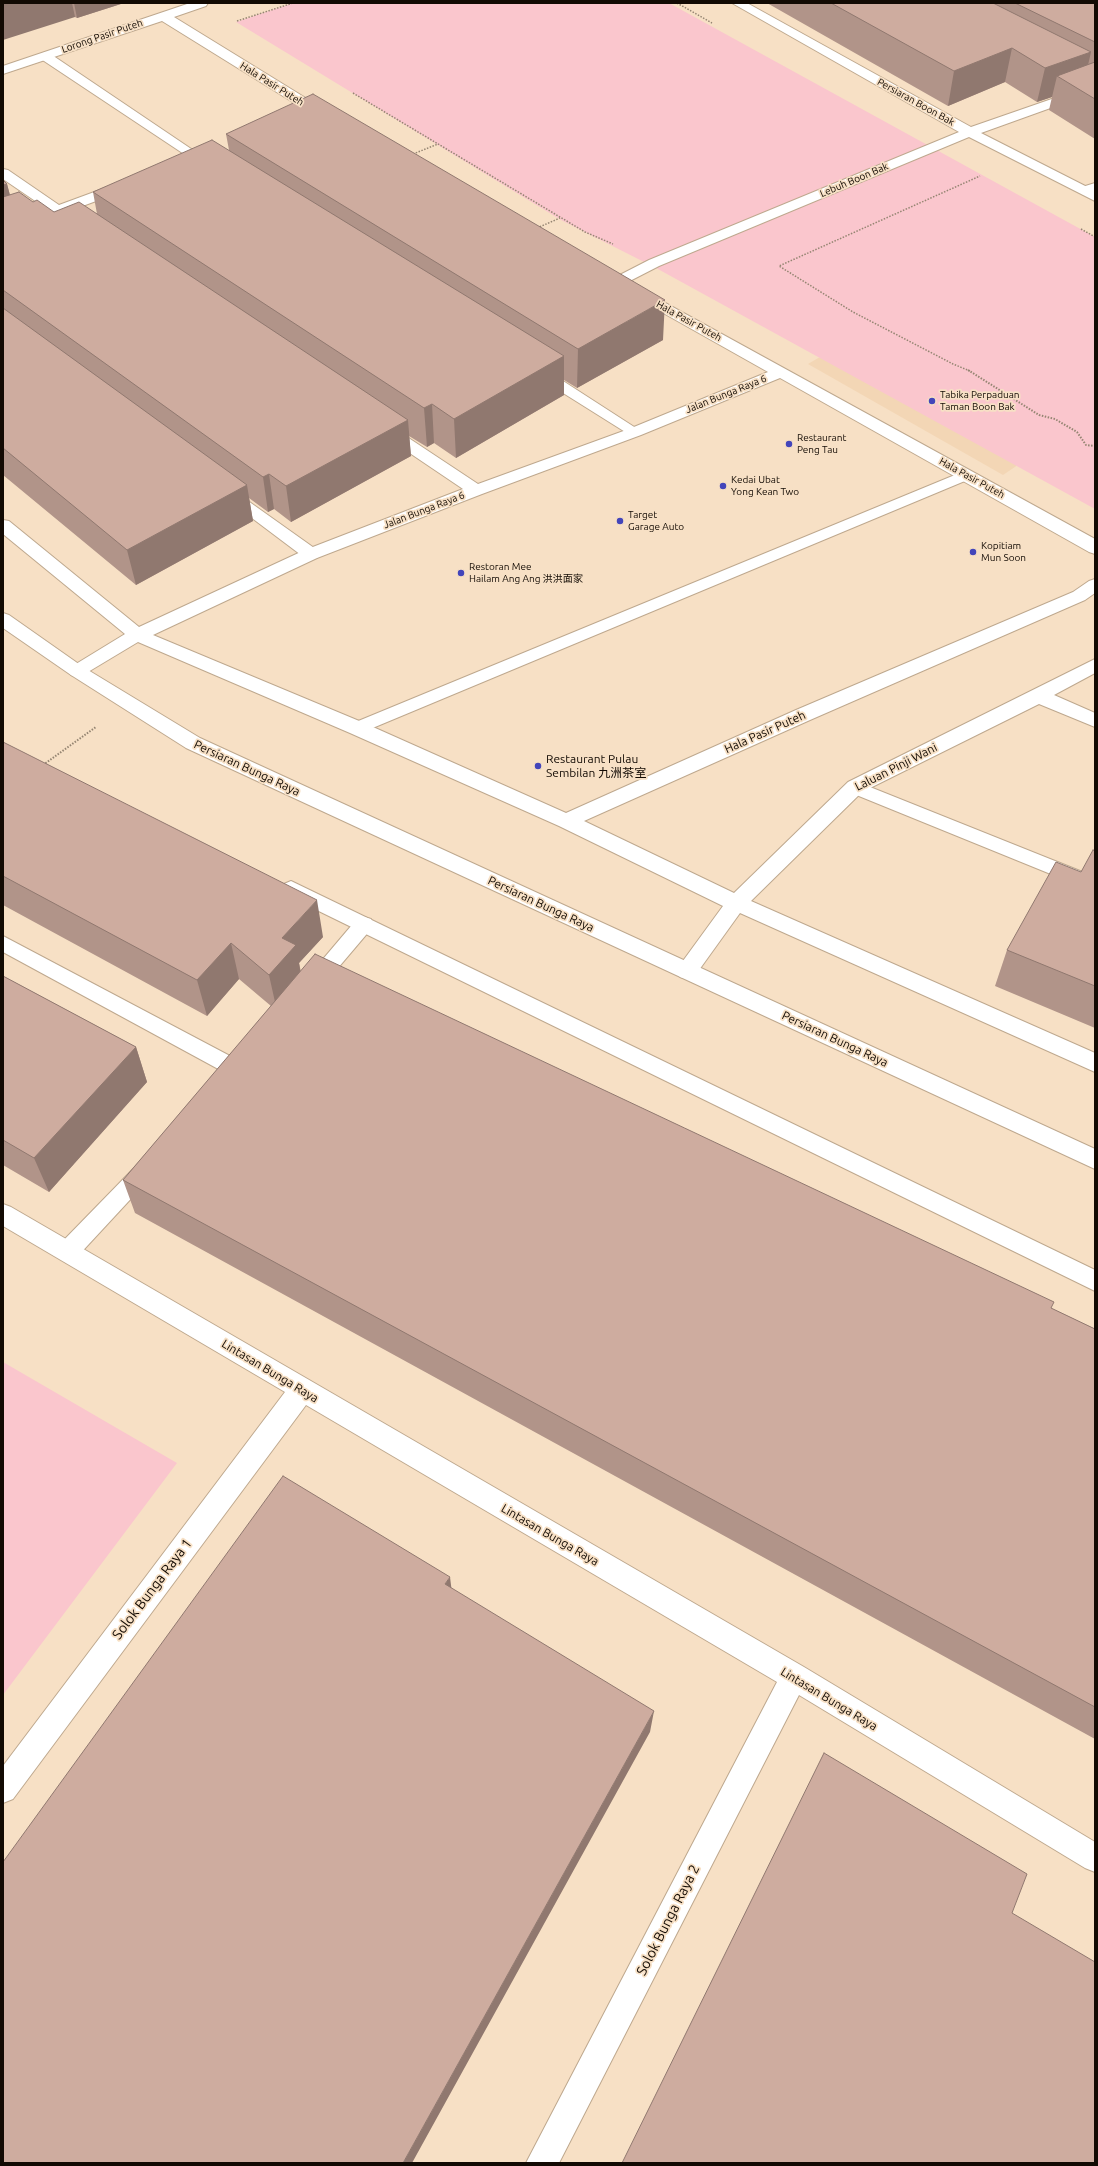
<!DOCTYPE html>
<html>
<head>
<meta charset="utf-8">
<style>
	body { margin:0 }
	#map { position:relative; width:1098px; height:2166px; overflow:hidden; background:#f7e0c5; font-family:Ubuntu,sans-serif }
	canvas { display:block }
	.frame { position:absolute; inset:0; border:4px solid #120a03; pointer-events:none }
</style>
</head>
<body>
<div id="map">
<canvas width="1098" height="2166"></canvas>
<div class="frame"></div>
</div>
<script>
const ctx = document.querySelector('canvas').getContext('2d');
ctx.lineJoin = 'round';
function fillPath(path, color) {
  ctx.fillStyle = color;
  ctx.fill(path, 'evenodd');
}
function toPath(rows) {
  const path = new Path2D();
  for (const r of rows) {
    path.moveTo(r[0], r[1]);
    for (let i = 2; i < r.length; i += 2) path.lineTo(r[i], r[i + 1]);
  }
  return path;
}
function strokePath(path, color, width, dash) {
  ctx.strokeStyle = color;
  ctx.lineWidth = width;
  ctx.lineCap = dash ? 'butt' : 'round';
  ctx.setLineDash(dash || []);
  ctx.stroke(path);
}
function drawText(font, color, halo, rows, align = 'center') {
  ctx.font = font + ' Ubuntu,"Noto Sans SC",sans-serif';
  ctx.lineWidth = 3.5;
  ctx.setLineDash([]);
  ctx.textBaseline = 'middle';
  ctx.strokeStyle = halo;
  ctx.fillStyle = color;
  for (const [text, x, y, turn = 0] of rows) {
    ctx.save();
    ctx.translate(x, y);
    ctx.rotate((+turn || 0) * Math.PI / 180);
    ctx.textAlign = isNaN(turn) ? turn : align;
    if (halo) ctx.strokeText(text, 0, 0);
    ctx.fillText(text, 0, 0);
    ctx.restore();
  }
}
fillPath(toPath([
	[864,331,1058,438,1003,475,808,364]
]), '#f3d6b5');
fillPath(toPath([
	[293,3,669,3,1095,237,1095,509,656,268,561,220,236,22],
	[3,1362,177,1463,3,1695]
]), '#fac6cd');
const service = toPath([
	[45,52,49,53,215,165,213,168,205,168,41,59,39,56,45,52],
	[1095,183,1095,191,1084,195,1078,191,1079,188,1095,183],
	[541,369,546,370,642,432,640,435,630,435,536,376,534,373,536,370,541,369],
	[967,470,972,472,975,475,972,478,363,732,357,734,351,732,348,728,351,724,967,470],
	[229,489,234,491,317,550,319,554,317,558,305,558,224,497,221,494,224,491,229,489],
	[855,781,1095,877,1095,892,849,792,846,787,849,782,855,781],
	[364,917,371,919,373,924,371,929,321,988,314,991,307,988,304,983,307,978,357,919,364,917],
	[3,936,247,1065,250,1071,247,1077,240,1079,233,1077,3,952,3,936],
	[145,1161,152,1164,155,1170,152,1176,76,1258,68,1260,60,1258,57,1251,60,1244,138,1164,145,1161]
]);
const minor = toPath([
	[190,3,208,3,206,6,174,17,330,113,332,116,330,119,320,119,162,21,3,74,3,66,190,3],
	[732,3,747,3,971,127,1095,84,1095,92,981,133,1095,191,1095,201,969,137,659,266,622,285,612,285,610,282,612,279,649,260,959,132,732,3],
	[3,169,8,170,59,205,116,184,121,183,128,187,126,190,69,211,88,224,90,227,88,230,78,230,56,215,3,234,3,225,47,209,3,179,3,169],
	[638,288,1095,539,1095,554,1089,552,780,378,641,435,482,494,317,558,153,635,364,723,566,813,796,710,1073,592,1089,581,1095,579,1095,593,1085,600,810,720,584,821,734,893,848,782,1095,659,1095,673,1054,695,1095,713,1095,727,1039,704,862,792,751,901,1095,1053,1095,1072,740,913,694,977,687,979,680,977,676,971,680,965,723,906,559,826,350,733,138,642,83,675,77,677,71,675,68,671,71,667,125,634,3,534,3,520,9,521,139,627,305,550,463,489,380,433,378,430,380,427,392,427,478,484,629,429,768,372,633,296,630,293,633,290,638,288],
	[291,881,1095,1270,1095,1291,284,894,281,889,284,884,291,881],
	[3,1204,11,1207,804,1667,1095,1842,1095,1872,1085,1868,799,1695,559,2163,526,2163,777,1682,306,1405,13,1799,3,1803,3,1766,285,1392,3,1226,3,1204]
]);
const tertiary = toPath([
	[3,613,9,615,83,667,200,738,1095,1149,1095,1169,186,748,71,675,3,628,3,613]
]);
strokePath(service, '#bea88e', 2);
strokePath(minor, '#bea88e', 2);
strokePath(tertiary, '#bea88e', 2);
strokePath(toPath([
	[677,3,712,23],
	[237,21,293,3],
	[353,93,585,232,613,244],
	[413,154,438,144],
	[537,228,560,218],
	[1081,229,1095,237],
	[970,371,953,364,853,312,779,266,980,176]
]), '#958572', 1.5, [1.5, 1.5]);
strokePath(toPath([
	[968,370,1039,415,1055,419,1077,432,1086,445,1095,446],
	[43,765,96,727]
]), '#958572', 2, [1.5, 1.5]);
fillPath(service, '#fff');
fillPath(minor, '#fff');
fillPath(tertiary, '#fff');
fillPath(toPath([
	[3,3,124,3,77,18,75,17],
	[767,3,1095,3,1095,139,1049,110,1052,97,1037,102,1005,82,948,106],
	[226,134,663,340,577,388,564,380,564,395,456,458,434,443,427,447,409,436,411,456,291,522,274,509,268,512,249,498,253,521,136,585,3,475,3,180,7,184,10,195,33,202,54,212,97,214,93,192,229,150],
	[3,742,323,937,299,963,301,972,1051,1308,1095,1329,1095,1739,135,1213,123,1180,271,1006,239,979,207,1016,3,905],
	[1095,850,1095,1028,995,986,1007,950,1081,872],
	[3,976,136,1047,147,1082,49,1192,3,1165]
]), '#b19489');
fillPath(toPath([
	[3,3,72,3,75,17,3,40],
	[74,3,124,3,77,18],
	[1012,48,1005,82,948,106,954,71],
	[1091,52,1083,87,1057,76,1052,97,1037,102,1045,68],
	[7,184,16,219,3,224,3,185],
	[665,300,663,340,577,388,578,349],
	[564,356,564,395,456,458,454,419],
	[432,404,434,443,427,447,424,408],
	[408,420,411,456,291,522,286,486],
	[269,474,274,509,268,512,263,477],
	[247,485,253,521,136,585,127,550],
	[317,900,323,937,299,963,302,981,277,1011,269,975,282,938],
	[231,943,239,979,207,1016,197,980],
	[136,1047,147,1082,49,1192,34,1158],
	[450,1577,453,1601,445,1584],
	[654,1711,650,1732,412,2163,403,2163]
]), '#90786f');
const building = toPath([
	[831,3,993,3,1091,52,1045,68,1012,48,954,71,831,3],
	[1015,3,1095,3,1095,42,1015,3],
	[1095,62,1095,99,1057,76,1095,62],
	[313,94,665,300,578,349,226,134,313,94],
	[212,140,564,356,454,419,432,404,424,408,93,192,212,140],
	[3,180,7,184,3,185,3,180],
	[19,192,33,202,37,200,54,212,79,202,408,420,286,486,269,474,263,477,3,290,3,197,19,192],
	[3,308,247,485,127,550,3,448,3,308],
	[3,742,317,900,282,938,296,945,269,975,231,943,197,980,3,876,3,742],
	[1093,850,1095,851,1095,986,1007,950,1056,862,1081,872,1093,850],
	[315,954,1054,1302,1051,1308,1095,1329,1095,1707,123,1180,315,954],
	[3,976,136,1047,34,1158,3,1140,3,976],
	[283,1476,450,1577,445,1584,654,1711,403,2163,3,2163,3,1862,283,1476],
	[824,1753,1027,1874,1012,1913,1095,1962,1095,2163,622,2163,824,1753]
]);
fillPath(building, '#ceac9f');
strokePath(building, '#90786f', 1);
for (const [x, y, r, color] of [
	[932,401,4,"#4345ba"],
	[789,444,4,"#4345ba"],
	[723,486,4,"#4345ba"],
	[620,521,4,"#4345ba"],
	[973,552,4,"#4345ba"],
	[461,573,4,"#4345ba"],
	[538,766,4,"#4345ba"]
]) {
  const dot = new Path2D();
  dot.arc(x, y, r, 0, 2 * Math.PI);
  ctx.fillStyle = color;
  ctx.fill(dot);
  strokePath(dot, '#f7e0c5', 1.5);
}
drawText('10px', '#120a03', '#f7e0c5', [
	["Lorong Pasir Puteh",102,36,-19],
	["Hala Pasir Puteh",272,84,32],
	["Persiaran Boon Bak",916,102,29],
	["Lebuh Boon Bak",854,180,-23],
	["Hala Pasir Puteh",689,321,29],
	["Jalan Bunga Raya 6",726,394,-22],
	["Hala Pasir Puteh",972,478,29],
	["Jalan Bunga Raya 6",424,510,-21]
]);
drawText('10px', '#120a03', '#f7e0c5', [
	["Tabika Perpaduan",940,395],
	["Taman Boon Bak",940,407],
	["Restaurant",797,438],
	["Peng Tau",797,450],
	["Kedai Ubat",731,480],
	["Yong Kean Two",731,492],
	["Target",628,515],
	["Garage Auto",628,527],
	["Kopitiam",981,546],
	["Mun Soon",981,558],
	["Restoran Mee",469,567],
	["Hailam Ang Ang 洪洪面家",469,579]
], 'left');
drawText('12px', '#120a03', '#f7e0c5', [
	["Hala Pasir Puteh",765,732,-24],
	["Laluan Pinji Wani",896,767,-27],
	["Persiaran Bunga Raya",247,768,25],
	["Persiaran Bunga Raya",541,904,25],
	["Persiaran Bunga Raya",835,1039,25],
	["Lintasan Bunga Raya",270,1371,31],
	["Lintasan Bunga Raya",550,1535,30],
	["Lintasan Bunga Raya",829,1699,31]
]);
drawText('12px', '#120a03', '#f7e0c5', [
	["Restaurant Pulau",546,759],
	["Sembilan 九洲茶室",546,773]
], 'left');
drawText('14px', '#120a03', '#f7e0c5', [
	["Solok Bunga Raya 1",152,1589,-53],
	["Solok Bunga Raya 2",668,1920,-63]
]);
</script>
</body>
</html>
